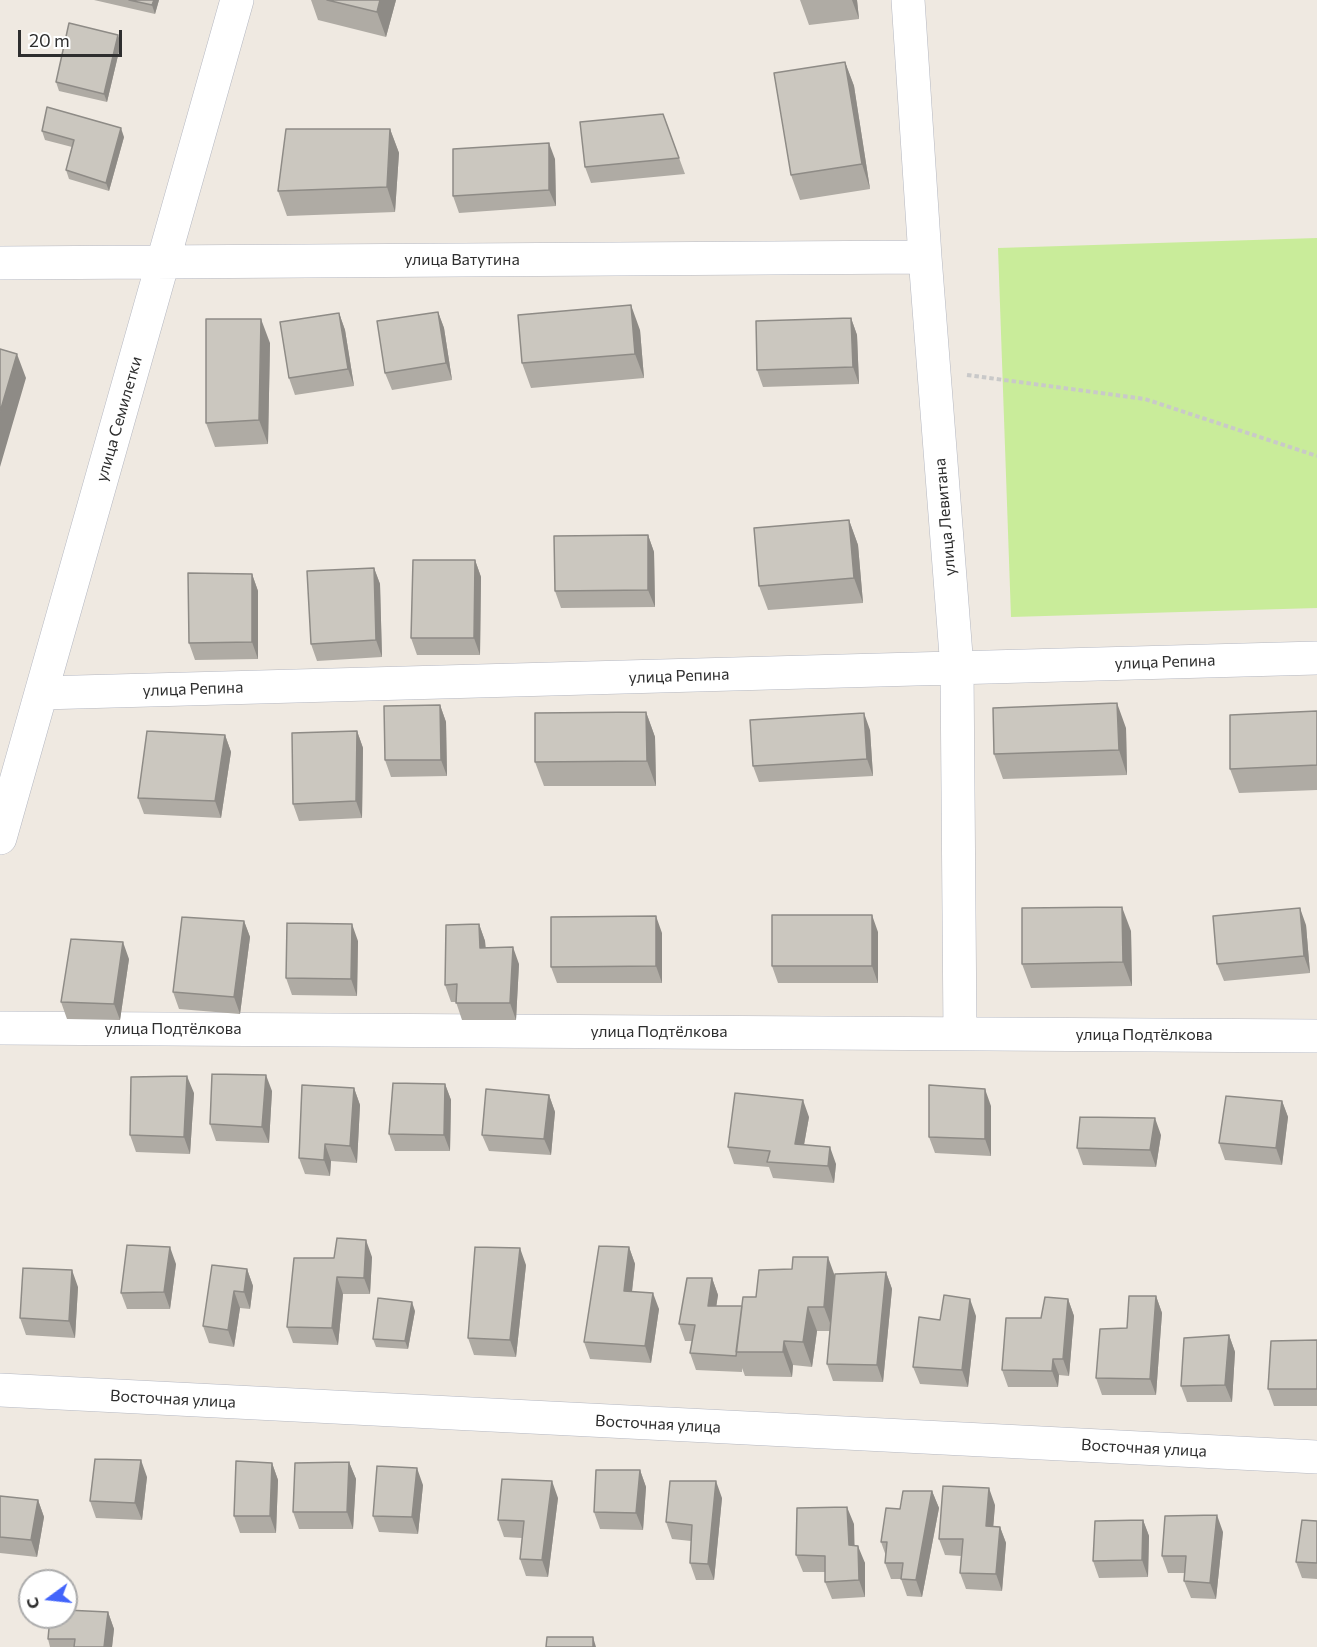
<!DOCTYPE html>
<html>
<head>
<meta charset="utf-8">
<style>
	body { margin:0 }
	#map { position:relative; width:1317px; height:1647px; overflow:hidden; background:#efe9e1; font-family:Commissioner,sans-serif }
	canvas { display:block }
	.north { position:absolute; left:18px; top:1569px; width:60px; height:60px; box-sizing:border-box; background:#fff; border:2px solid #ababab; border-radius:50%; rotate:255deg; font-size:16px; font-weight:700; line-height:24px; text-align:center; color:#2e2e2e }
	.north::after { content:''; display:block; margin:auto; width:21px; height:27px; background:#4264fb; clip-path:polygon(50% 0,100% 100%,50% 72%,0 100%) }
	.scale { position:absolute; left:18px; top:30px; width:104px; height:27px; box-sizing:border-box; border:3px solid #2e2e2e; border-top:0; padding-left:8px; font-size:18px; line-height:21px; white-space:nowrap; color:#2e2e2e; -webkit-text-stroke:4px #fff; paint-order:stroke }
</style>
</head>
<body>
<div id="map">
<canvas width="1317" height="1647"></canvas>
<div class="north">С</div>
<div class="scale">20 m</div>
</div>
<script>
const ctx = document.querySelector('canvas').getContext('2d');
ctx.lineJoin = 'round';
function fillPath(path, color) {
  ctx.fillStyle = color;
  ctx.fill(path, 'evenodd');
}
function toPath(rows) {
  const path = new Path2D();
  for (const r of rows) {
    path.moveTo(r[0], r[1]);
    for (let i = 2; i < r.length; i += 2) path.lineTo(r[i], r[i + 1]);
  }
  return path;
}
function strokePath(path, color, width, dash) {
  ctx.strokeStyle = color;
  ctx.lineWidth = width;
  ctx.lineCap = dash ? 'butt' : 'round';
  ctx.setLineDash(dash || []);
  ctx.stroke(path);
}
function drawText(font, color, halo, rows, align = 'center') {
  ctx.font = font + ' Commissioner,sans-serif';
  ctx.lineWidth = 5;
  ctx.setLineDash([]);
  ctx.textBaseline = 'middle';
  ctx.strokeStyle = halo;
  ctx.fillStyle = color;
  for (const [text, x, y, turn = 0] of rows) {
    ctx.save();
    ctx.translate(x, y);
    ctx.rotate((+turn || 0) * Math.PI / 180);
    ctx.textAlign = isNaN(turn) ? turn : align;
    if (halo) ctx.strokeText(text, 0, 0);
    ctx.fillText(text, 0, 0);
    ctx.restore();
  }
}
fillPath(toPath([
	[1317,238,1317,608,1011,617,998,248]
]), '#c9ec9a');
const minor = toPath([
	[908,0,925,257,957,668,960,1034],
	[0,263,925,257],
	[41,693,1317,658],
	[0,838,237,0],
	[0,1028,1317,1036],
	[0,1390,1317,1457]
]);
strokePath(minor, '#b4b7c1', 34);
strokePath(toPath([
	[967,375,1145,399,1317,456]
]), '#c9c9c9', 4, [4.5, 3]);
strokePath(minor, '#fff', 33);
fillPath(toPath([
	[94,0,159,0,155,14],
	[311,0,396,0,386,37,318,20],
	[800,0,857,0,859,19,809,25],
	[121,43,107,102,59,91,56,82],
	[845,62,854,86,870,189,800,200,791,175],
	[663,114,685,174,591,183,585,167],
	[390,129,399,153,395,212,287,216,278,191],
	[42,131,124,137,109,191,69,179,66,170,72,147,45,140],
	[555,159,556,206,459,213,453,196],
	[438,312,444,328,452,380,392,390,385,373],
	[339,313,345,330,354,386,295,395,289,378],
	[851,318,857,335,859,384,763,387,757,370],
	[640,330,644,378,531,388,522,363],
	[270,343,268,444,215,447,206,423],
	[849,520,858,545,863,603,768,610,759,586],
	[648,535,654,552,655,607,561,608,555,591],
	[475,560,481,577,480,655,417,655,411,638],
	[374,568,380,584,382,657,317,661,311,644],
	[252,574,258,591,258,659,195,660,189,643],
	[440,705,446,722,447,776,391,777,385,760],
	[1317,711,1317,790,1239,793,1230,769],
	[646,712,655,737,656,786,544,786,535,762],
	[1126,728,1127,775,1003,779,994,754],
	[870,730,873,776,759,782,753,766],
	[357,731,363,748,362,818,299,821,293,804],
	[225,735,231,752,221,818,144,814,138,798],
	[244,921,250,937,240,1014,179,1009,173,992],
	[479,924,485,941,486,948,519,964,516,1020,462,1020,456,1002,451,1002,445,985],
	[1306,925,1310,973,1224,981,1217,964],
	[1131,931,1132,986,1031,988,1022,964],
	[878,932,878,983,778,983,772,966],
	[662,933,662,983,557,983,551,967],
	[358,941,357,996,292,995,286,978],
	[129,959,120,1020,67,1019,61,1002],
	[445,1084,451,1100,450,1151,395,1151,389,1134],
	[354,1088,360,1105,357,1163,331,1161,330,1176,305,1174,299,1158],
	[272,1091,269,1143,216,1141,210,1124],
	[194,1093,190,1154,136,1152,130,1135],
	[549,1095,555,1112,551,1155,489,1151,482,1135],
	[1282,1101,1288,1117,1282,1165,1225,1160,1219,1143],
	[991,1106,991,1156,935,1153,929,1137],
	[809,1117,804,1145,836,1164,834,1183,773,1178,769,1167,734,1164,728,1147],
	[1161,1135,1156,1167,1083,1165,1077,1148],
	[629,1247,635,1264,632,1292,659,1309,651,1363,590,1359,584,1342],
	[372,1257,370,1294,343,1294,338,1345,293,1343,287,1327,334,1258],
	[176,1264,170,1309,127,1309,121,1293],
	[526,1265,516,1357,474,1355,468,1338],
	[247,1269,253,1286,250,1309,240,1308,234,1347,209,1343,203,1326],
	[886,1272,892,1289,883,1382,833,1381,827,1364,830,1331,817,1331,812,1367,793,1365,792,1377,745,1376,742,1368,742,1372,696,1370,690,1353,692,1341,685,1341,679,1324,712,1278,718,1295,716,1306,742,1306,756,1297,835,1275],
	[78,1287,75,1338,26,1335,20,1318],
	[1156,1296,1162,1313,1156,1395,1102,1395,1096,1378,1127,1328],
	[1068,1299,1074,1316,1069,1376,1059,1375,1058,1387,1008,1387,1002,1370,1041,1318],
	[415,1311,408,1349,376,1347,373,1339],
	[976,1316,968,1387,920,1384,913,1367],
	[1229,1335,1235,1352,1232,1402,1187,1402,1181,1386],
	[1317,1340,1317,1406,1274,1406,1268,1389],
	[349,1462,356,1479,353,1529,299,1529,293,1512],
	[272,1463,278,1480,276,1533,240,1533,234,1516],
	[640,1470,646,1487,643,1530,600,1529,594,1512],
	[147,1477,142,1520,96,1518,90,1501],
	[423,1485,418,1534,379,1532,373,1516],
	[932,1491,939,1508,922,1597,907,1596,901,1579,891,1579,885,1563,886,1556,881,1542,900,1509],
	[0,1496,38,1500,44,1517,37,1557,0,1553],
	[558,1498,548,1577,526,1576,520,1559,522,1538,504,1537,498,1520],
	[722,1498,714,1580,696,1580,690,1563,691,1541,672,1539,666,1522],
	[995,1505,993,1526,1000,1527,1006,1543,1002,1591,966,1589,960,1573,961,1556,945,1555,939,1539],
	[1143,1520,1149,1536,1148,1577,1099,1578,1093,1561],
	[1317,1521,1317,1579,1302,1578,1296,1562],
	[854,1524,854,1546,865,1563,865,1597,832,1599,825,1582,825,1572,803,1572,796,1555],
	[1223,1532,1216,1599,1191,1598,1184,1581,1185,1573,1168,1573,1162,1556],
	[108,1612,114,1629,112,1647,50,1647,48,1639]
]), '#afaba4');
fillPath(toPath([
	[154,0,159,0,155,14,152,5],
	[380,0,396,0,386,37,377,12],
	[852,0,857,0,859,19],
	[118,35,121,43,107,102,104,94],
	[845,62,854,86,870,189,862,164],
	[121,128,124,137,109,191,106,183],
	[390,129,399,153,395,212,387,187],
	[549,143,555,159,556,206,549,190],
	[631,305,640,330,644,378,635,354],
	[438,312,444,328,452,380,446,363],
	[339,313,345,330,354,386,348,369],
	[851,318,857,335,859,384,853,367],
	[261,319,270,343,268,444,259,420],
	[17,354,26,378,0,467,0,412],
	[849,520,858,545,863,603,854,578],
	[648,535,654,552,655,607,648,590],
	[475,560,481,577,480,655,474,638],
	[374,568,380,584,382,657,376,640],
	[252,574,258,591,258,659,252,642],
	[1117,703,1126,728,1127,775,1119,750],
	[440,705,446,722,447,776,441,760],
	[646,712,655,737,656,786,647,761],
	[864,713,870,730,873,776,867,759],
	[357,731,363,748,362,818,356,801],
	[225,735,231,752,221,818,215,801],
	[1122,907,1131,931,1132,986,1123,962],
	[1300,908,1306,925,1310,973,1304,956],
	[872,915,878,932,878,983,872,966],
	[656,916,662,933,662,983,656,966],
	[244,921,250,937,240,1014,234,997],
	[352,924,358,941,357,996,351,979],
	[479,924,485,941,486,965,480,948],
	[123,942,129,959,120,1020,114,1004],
	[513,947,519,964,516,1020,510,1003],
	[266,1075,272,1091,269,1143,262,1127],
	[187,1076,194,1093,190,1154,184,1137],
	[445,1084,451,1100,450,1151,444,1135],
	[354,1088,360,1105,357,1163,350,1146],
	[985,1089,991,1106,991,1156,985,1139],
	[549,1095,555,1112,551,1155,544,1139],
	[803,1100,809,1117,801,1161,795,1144],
	[1282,1101,1288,1117,1282,1165,1276,1148],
	[1155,1118,1161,1135,1156,1167,1150,1150],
	[325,1144,331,1161,330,1176,324,1160],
	[830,1147,836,1164,834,1183,828,1166],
	[366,1240,372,1257,370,1294,364,1278],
	[170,1247,176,1264,170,1309,164,1292],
	[629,1247,635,1264,630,1308,624,1291],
	[520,1248,526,1265,516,1357,510,1340],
	[828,1257,837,1282,833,1331,824,1307],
	[247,1269,253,1286,250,1309,244,1292],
	[72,1270,78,1287,75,1338,69,1321],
	[886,1272,892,1289,883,1382,877,1365],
	[337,1277,343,1294,338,1345,332,1328],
	[712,1278,718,1295,714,1322,708,1306],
	[234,1291,240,1308,234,1347,228,1330],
	[653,1293,659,1309,651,1363,645,1346],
	[1156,1296,1162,1313,1156,1395,1150,1379],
	[970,1299,976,1316,968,1387,962,1370],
	[1068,1299,1074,1316,1069,1376,1063,1359],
	[412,1302,415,1311,408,1349,405,1341],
	[808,1307,817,1331,812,1367,803,1342],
	[1229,1335,1235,1352,1232,1402,1225,1385],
	[784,1341,793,1365,792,1377,783,1352],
	[1053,1359,1059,1375,1058,1387,1052,1371],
	[141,1460,147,1477,142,1520,135,1503],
	[349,1462,356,1479,353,1529,347,1512],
	[272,1463,278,1480,276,1533,270,1516],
	[417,1468,423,1485,418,1534,412,1517],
	[640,1470,646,1487,643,1530,636,1513],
	[552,1481,558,1498,548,1577,542,1560],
	[716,1481,722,1498,714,1580,708,1564],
	[989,1488,995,1505,992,1543,986,1526],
	[932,1491,939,1508,922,1597,916,1580],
	[38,1500,44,1517,37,1557,31,1540],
	[847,1507,854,1524,855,1562,849,1545],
	[1217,1515,1223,1532,1216,1599,1210,1583],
	[1143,1520,1149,1536,1148,1577,1142,1560],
	[1000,1527,1006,1543,1002,1591,996,1574],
	[858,1546,865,1563,865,1597,859,1580],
	[108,1612,114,1629,112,1647,104,1647],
	[593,1637,596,1647,593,1647]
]), '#8e8b86');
const building = toPath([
	[129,0,154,0,152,5,129,0],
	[327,0,380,0,377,12,327,0],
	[69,23,118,35,104,94,56,82,69,23],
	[845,62,862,164,791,175,774,73,845,62],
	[47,107,121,128,106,183,66,170,74,140,42,131,47,107],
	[663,114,679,158,585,167,580,122,663,114],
	[286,129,390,129,387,187,278,191,286,129],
	[549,143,549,190,453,196,453,149,549,143],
	[631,305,635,354,522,363,518,315,631,305],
	[438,312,446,363,385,373,377,321,438,312],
	[339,313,348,369,289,378,280,322,339,313],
	[851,318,853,367,757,370,756,321,851,318],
	[206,319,261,319,259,420,206,423,206,319],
	[0,349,17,354,0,412,0,349],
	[849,520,854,578,759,586,754,528,849,520],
	[648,535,648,590,555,591,554,536,648,535],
	[413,560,475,560,474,638,411,638,413,560],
	[374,568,376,640,311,644,307,571,374,568],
	[188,573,252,574,252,642,189,643,188,573],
	[1117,703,1119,750,994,754,993,708,1117,703],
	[440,705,441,760,385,760,384,706,440,705],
	[1317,711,1317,765,1230,769,1230,715,1317,711],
	[646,712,647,761,535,762,535,713,646,712],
	[864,713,867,759,753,766,750,720,864,713],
	[147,731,225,735,215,801,138,798,147,731],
	[357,731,356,801,293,804,292,733,357,731],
	[1122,907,1123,962,1022,964,1022,908,1122,907],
	[1300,908,1304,956,1217,964,1213,916,1300,908],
	[772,915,872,915,872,966,772,966,772,915],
	[656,916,656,966,551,967,551,917,656,916],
	[182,917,244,921,234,997,173,992,182,917],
	[287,923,352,924,351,979,286,978,287,923],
	[479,924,480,948,513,947,510,1003,456,1003,457,984,445,985,446,925,479,924],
	[71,939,123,942,114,1004,61,1002,71,939],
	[212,1074,266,1075,262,1127,210,1124,212,1074],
	[187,1076,184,1137,130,1135,131,1077,187,1076],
	[393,1083,445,1084,444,1135,389,1134,393,1083],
	[302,1085,354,1088,350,1146,325,1144,324,1160,299,1158,302,1085],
	[929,1085,985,1089,985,1139,929,1137,929,1085],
	[486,1089,549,1095,544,1139,482,1135,486,1089],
	[735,1093,803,1100,795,1144,830,1147,828,1166,767,1162,770,1151,728,1147,735,1093],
	[1226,1096,1282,1101,1276,1148,1219,1143,1226,1096],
	[1080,1117,1155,1118,1150,1150,1077,1148,1080,1117],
	[337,1238,366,1240,364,1278,337,1277,332,1328,287,1327,294,1258,334,1258,337,1238],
	[127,1245,170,1247,164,1292,121,1293,127,1245],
	[599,1246,629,1247,624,1291,653,1293,645,1346,584,1342,599,1246],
	[475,1247,520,1248,510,1340,468,1338,475,1247],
	[793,1257,828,1257,824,1307,808,1307,803,1342,784,1341,783,1352,736,1352,743,1297,756,1297,759,1270,792,1269,793,1257],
	[212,1265,247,1269,244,1292,234,1291,228,1330,203,1326,212,1265],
	[23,1268,72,1270,69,1321,20,1318,23,1268],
	[886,1272,877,1365,827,1364,835,1274,886,1272],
	[687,1278,712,1278,708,1306,742,1306,736,1356,690,1353,695,1325,679,1324,687,1278],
	[944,1295,970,1299,962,1370,913,1367,919,1317,940,1320,944,1295],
	[1129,1296,1156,1296,1150,1379,1096,1378,1100,1329,1127,1328,1129,1296],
	[1045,1297,1068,1299,1063,1359,1053,1359,1052,1371,1002,1370,1006,1318,1041,1318,1045,1297],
	[378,1298,412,1302,405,1341,373,1339,378,1298],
	[1229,1335,1225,1385,1181,1386,1184,1338,1229,1335],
	[1317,1340,1317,1389,1268,1389,1271,1341,1317,1340],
	[95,1459,141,1460,135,1503,90,1501,95,1459],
	[236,1461,272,1463,270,1516,234,1516,236,1461],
	[349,1462,347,1512,293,1512,295,1463,349,1462],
	[377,1466,417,1468,412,1517,373,1516,377,1466],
	[596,1470,640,1470,636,1513,594,1512,596,1470],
	[502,1479,552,1481,542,1560,520,1559,524,1521,498,1520,502,1479],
	[670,1481,716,1481,708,1564,690,1563,692,1525,666,1522,670,1481],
	[943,1486,989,1488,986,1526,1000,1527,996,1574,960,1573,963,1539,939,1539,943,1486],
	[903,1491,932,1491,916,1580,901,1579,903,1563,885,1563,887,1542,881,1542,886,1508,900,1509,903,1491],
	[0,1496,38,1500,31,1540,0,1537,0,1496],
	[847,1507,849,1545,858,1546,859,1580,825,1582,825,1556,796,1555,797,1508,847,1507],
	[1217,1515,1210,1583,1184,1581,1186,1556,1162,1556,1165,1516,1217,1515],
	[1143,1520,1142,1560,1093,1561,1095,1521,1143,1520],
	[1302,1520,1317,1521,1317,1563,1296,1562,1302,1520],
	[66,1610,108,1612,104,1647,74,1647,75,1639,48,1639,50,1617,66,1617,66,1610],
	[547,1637,593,1637,593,1647,546,1647,547,1637]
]);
fillPath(building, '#cbc7bf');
strokePath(building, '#8e8b86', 1.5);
drawText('16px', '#2e2e2e', '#fff', [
	["улица Ватутина",462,260],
	["улица Семилетки",119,419,-74],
	["улица Левитана",945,517,-95],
	["улица Репина",1165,662,-2],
	["улица Репина",679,676,-2],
	["улица Репина",193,689,-2],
	["улица Подтёлкова",173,1029],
	["улица Подтёлкова",659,1032],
	["улица Подтёлкова",1144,1035],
	["Восточная улица",173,1399,3],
	["Восточная улица",658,1424,3],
	["Восточная улица",1144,1448,3]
]);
</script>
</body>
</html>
